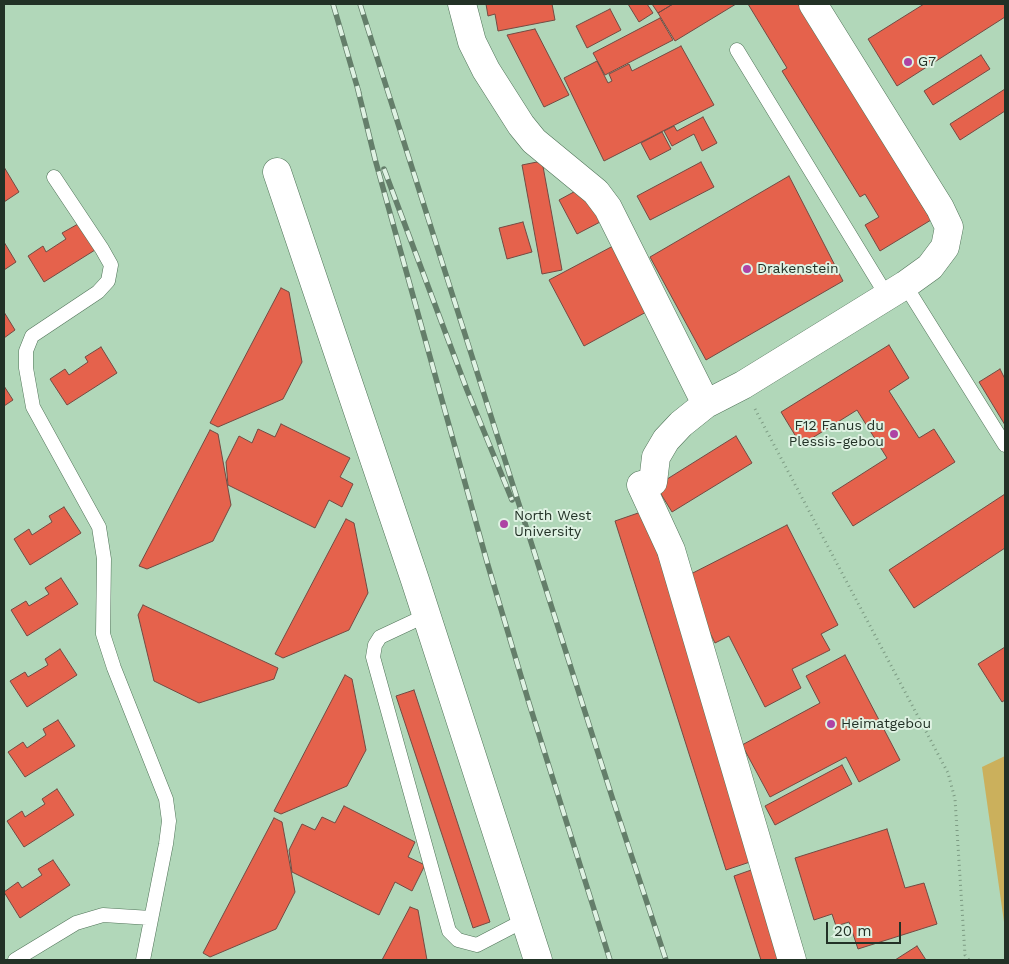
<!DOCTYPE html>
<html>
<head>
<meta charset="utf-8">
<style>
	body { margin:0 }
	#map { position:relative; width:1009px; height:964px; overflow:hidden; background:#b1d7b9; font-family:"Work Sans",sans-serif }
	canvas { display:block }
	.frame { position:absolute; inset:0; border:5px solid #223126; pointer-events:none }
	.scale { position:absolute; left:826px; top:922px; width:75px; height:22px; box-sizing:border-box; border:2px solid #223126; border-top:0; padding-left:6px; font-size:15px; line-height:18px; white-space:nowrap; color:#223126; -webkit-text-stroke:4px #dff2e3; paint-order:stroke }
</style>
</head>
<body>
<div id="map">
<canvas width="1009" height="964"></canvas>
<div class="frame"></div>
<div class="scale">20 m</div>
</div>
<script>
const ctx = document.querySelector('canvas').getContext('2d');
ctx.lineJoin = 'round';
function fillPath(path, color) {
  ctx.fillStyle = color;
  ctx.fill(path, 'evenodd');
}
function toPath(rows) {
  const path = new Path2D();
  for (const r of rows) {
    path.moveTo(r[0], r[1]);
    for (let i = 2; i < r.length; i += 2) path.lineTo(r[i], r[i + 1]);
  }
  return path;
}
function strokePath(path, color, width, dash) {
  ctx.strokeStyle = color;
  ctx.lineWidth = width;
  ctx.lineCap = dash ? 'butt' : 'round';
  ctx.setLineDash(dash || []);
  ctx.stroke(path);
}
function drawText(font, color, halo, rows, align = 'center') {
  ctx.font = font + ' "Work Sans",sans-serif';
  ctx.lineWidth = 4;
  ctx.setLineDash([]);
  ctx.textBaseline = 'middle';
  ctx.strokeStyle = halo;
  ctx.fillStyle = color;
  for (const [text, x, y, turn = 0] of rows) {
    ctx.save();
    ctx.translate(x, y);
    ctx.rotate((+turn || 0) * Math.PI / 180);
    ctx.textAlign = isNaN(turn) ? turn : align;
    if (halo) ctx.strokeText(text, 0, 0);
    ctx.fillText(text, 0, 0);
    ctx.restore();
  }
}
fillPath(toPath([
	[1005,756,1005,929,982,767]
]), '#cbb05c');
const building = toPath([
	[486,4,552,4,555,20,498,31,495,14,488,16,486,4],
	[628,4,647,4,653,13,639,22,628,4],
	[652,4,673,4,658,13,652,4],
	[673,4,736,4,675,41,658,13,673,4],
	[748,4,798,4,931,220,880,251,865,225,879,217,865,194,860,197,782,71,787,68,748,4],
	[924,4,1005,4,1005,17,897,86,868,39,924,4],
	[610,9,621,30,587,48,576,26,610,9],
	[660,18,673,40,605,75,593,53,660,18],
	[535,29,569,95,544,107,507,35,535,29],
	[681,46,714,105,604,161,564,78,597,61,608,83,612,81,609,74,629,64,632,71,681,46],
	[981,55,990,69,933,105,924,91,981,55],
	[1005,89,1005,111,960,140,950,124,1005,89],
	[703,117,717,143,702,151,694,134,672,146,664,131,674,126,677,131,703,117],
	[662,132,671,149,650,160,641,143,662,132],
	[542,161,562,270,542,274,522,165,542,161],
	[701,162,714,187,650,220,637,196,701,162],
	[4,167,19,192,4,202,4,167],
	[789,176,843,281,706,360,650,257,789,176],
	[583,187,602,221,577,234,559,200,583,187],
	[523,222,532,252,507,259,499,228,523,222],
	[78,224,95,250,44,282,28,256,43,246,46,252,66,239,62,233,78,224],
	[4,242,16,262,4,270,4,242],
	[613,246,648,311,584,346,549,280,613,246],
	[281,288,289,292,302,362,283,399,218,427,210,423,281,288],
	[4,312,15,330,4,338,4,312],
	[889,345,909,378,889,391,919,438,934,429,955,462,853,526,832,493,887,458,857,410,801,445,781,412,889,345],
	[101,347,117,373,67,405,50,379,65,369,69,375,88,362,85,357,101,347],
	[1000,369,1005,379,1005,425,979,382,1000,369],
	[4,386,13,400,4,406,4,386],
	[281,424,350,458,340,477,353,484,342,507,329,500,315,528,228,485,226,462,239,436,252,443,258,429,275,437,281,424],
	[210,430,218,434,231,505,213,541,147,569,139,566,210,430],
	[736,436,752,463,672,512,656,486,736,436],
	[1005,494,1005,548,914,608,889,570,1005,494],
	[64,507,81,533,30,565,14,539,29,529,32,535,52,522,49,516,64,507],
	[644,511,756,860,726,870,615,521,644,511],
	[346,519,354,523,368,593,349,630,283,658,275,654,346,519],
	[787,525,838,625,821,634,830,650,792,669,801,688,765,707,729,636,715,643,683,578,787,525],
	[61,578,78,604,27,636,11,610,26,601,29,606,49,594,45,588,61,578],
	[143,605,278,668,274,679,199,703,154,681,138,615,143,605],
	[1005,647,1005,700,1002,702,978,664,1005,647],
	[60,649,77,675,27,707,10,681,25,672,28,677,48,665,45,659,60,649],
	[845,655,900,760,859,782,846,757,770,797,742,745,820,703,806,676,845,655],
	[345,675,352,679,366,750,347,786,281,814,274,811,345,675],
	[414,690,490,922,473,928,396,696,414,690],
	[58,720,75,746,25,777,8,752,23,742,27,748,46,735,43,729,58,720],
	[842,765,852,784,775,825,765,806,842,765],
	[57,789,74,815,24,847,7,821,22,811,25,817,45,804,42,799,57,789],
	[344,806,415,842,408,857,425,865,412,891,395,882,379,915,292,872,289,850,302,824,315,830,322,817,335,823,344,806],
	[274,818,282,822,295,892,276,929,210,957,203,953,274,818],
	[887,829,905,888,924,883,937,924,858,949,849,922,836,926,832,914,814,920,795,858,887,829],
	[53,860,70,885,20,918,4,892,18,882,22,888,42,875,38,869,53,860],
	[757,868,780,960,761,960,734,876,757,868],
	[410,907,418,910,427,960,382,960,410,907],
	[917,946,926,960,895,960,917,946]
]);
fillPath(building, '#e5624c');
strokePath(building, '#734a42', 1);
const service = toPath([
	[737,50,887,296],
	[54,177,102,249,111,265,108,281,98,292,32,336,26,351,26,368,33,407,99,527,104,559,103,634,114,668,166,799,169,821,166,844,143,960],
	[905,285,1005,445],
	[427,615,380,637,375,645,373,657,449,931,458,940,477,945,525,920],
	[15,960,76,923,103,915,151,918]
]);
const minor = toPath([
	[462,4,472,42,486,70,521,125,534,141,596,192,608,208,706,404],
	[277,172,415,580,538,960],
	[792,960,671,550,641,485,653,482,656,457,666,440,681,424,706,404,743,385,905,285,930,267,945,247,949,227,940,208,813,4]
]);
strokePath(service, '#517459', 15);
strokePath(minor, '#517459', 29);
strokePath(toPath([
	[755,409,948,773,955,799,965,955,969,960]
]), '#7d9b83', 3, [1, 4]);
strokePath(service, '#fff', 14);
strokePath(minor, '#fff', 28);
const rail = toPath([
	[333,4,359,93],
	[360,4,613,800,666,960],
	[357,86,375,159,487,562,529,703,610,960],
	[384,169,467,390,512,500]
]);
strokePath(rail, '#647e6a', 5.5);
strokePath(rail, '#dff2e3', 4, [11]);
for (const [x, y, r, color] of [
	[908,62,5,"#ae43a4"],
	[747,269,5,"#ae43a4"],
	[894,434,5,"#ae43a4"],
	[504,524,5,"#ae43a4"],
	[831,724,5,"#ae43a4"]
]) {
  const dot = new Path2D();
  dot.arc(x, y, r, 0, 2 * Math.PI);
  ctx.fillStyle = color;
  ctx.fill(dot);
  strokePath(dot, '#dff2e3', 2);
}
drawText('14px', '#223126', '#dff2e3', [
	["G7",918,62],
	["Drakenstein",757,269],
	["F12 Fanus du",884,426,"right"],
	["Plessis-gebou",884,442,"right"],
	["North West",514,516],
	["University",514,532],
	["Heimatgebou",841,724]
], 'left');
</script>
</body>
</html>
